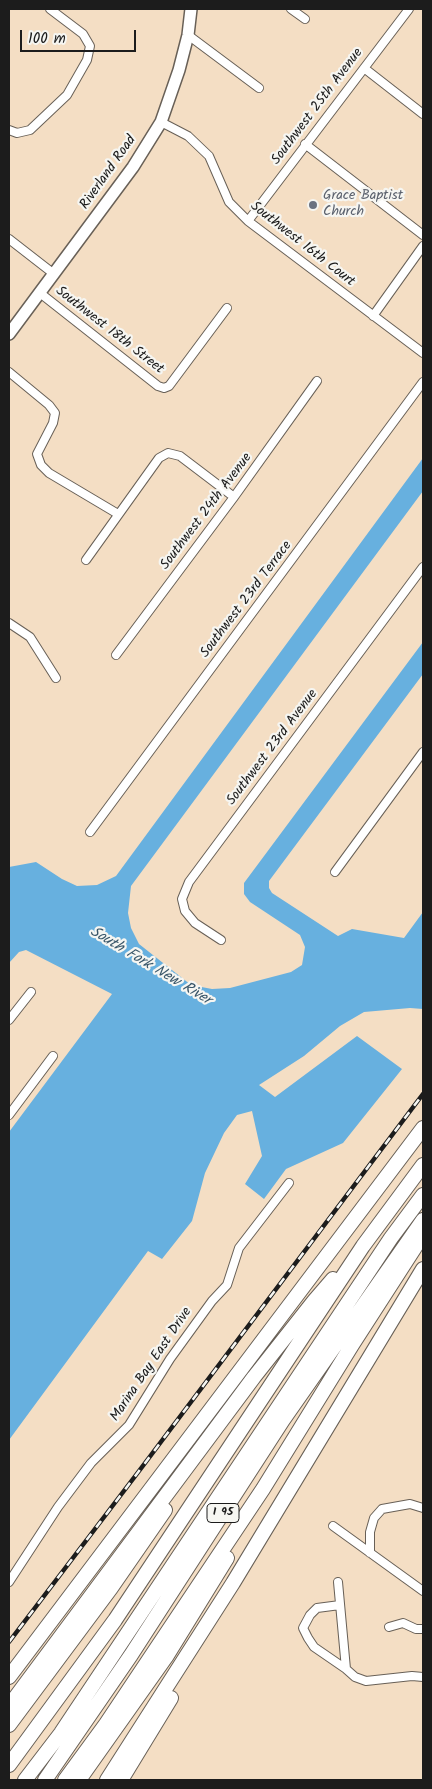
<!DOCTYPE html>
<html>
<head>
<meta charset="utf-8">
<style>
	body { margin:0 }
	#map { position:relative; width:432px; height:1789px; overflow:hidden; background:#f4dec4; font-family:Kalam,sans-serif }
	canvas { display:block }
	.frame { position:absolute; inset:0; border:10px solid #1c1c1c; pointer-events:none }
	.scale { position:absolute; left:20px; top:30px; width:116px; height:22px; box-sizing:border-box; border:2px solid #1c1c1c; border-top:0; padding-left:6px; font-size:15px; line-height:18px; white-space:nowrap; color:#1c1c1c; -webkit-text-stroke:4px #f6f6f2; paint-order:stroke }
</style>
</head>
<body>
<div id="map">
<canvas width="432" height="1789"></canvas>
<div class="frame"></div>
<div class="scale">100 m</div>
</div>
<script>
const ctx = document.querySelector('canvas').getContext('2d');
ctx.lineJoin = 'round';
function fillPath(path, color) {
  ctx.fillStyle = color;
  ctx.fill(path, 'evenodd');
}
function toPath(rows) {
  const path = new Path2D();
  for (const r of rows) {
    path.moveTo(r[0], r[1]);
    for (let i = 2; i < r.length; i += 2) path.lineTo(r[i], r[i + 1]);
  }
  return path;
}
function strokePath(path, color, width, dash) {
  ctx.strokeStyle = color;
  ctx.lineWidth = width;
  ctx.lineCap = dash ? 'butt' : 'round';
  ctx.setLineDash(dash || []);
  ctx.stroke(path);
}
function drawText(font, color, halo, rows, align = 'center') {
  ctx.font = font + ' Kalam,sans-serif';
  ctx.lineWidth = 4.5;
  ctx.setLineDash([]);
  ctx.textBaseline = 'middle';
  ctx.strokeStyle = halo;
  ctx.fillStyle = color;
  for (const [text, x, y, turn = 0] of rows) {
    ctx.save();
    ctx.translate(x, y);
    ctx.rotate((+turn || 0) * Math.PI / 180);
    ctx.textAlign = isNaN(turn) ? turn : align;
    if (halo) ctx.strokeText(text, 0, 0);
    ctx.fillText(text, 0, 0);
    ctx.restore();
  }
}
fillPath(toPath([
	[423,458,423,491,131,886,128,913,131,928,139,944,191,985,212,989,230,988,291,972,302,965,305,947,300,935,250,902,244,894,244,883,423,642,423,674,269,881,269,888,272,893,338,936,352,929,404,938,423,912,423,1009,410,1008,364,1012,340,1026,304,1056,259,1085,275,1097,357,1036,402,1069,343,1143,286,1169,264,1199,245,1184,262,1156,252,1111,237,1115,224,1133,205,1173,192,1221,162,1259,148,1251,9,1440,9,1132,112,994,26,950,19,952,9,963,9,867,36,862,62,879,77,886,97,885,116,876]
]), '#67b0df');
const street = toPath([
	[291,9,305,19],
	[188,35,259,88],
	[364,68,423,114],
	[161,122,188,136,209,156,229,202,248,221,423,353],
	[9,130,17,133,30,130,67,95,87,60,90,46,83,34,50,9],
	[305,144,423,235],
	[248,221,409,9],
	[9,239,54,274],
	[40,293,158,386,164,388,169,386,227,308],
	[373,316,423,246],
	[9,372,49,405,55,413,53,423,37,454,41,465,49,473,118,514],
	[86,560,159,458,168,453,180,456,234,497],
	[9,623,30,637,56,678],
	[116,655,234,497,317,381],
	[90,832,423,382],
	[335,872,423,752],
	[221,940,195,923,185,911,182,899,189,882,423,567],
	[9,1020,31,992],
	[9,1115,53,1056],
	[333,1526,423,1591],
	[370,1553,370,1532,374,1518,382,1509,410,1504,423,1508],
	[9,1582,58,1507,91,1463,129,1425,170,1359,212,1301,227,1285,239,1248,289,1183],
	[338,1582,346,1669,355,1677,366,1681,412,1676,423,1677],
	[340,1605,317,1608,310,1615,303,1628,308,1638,314,1647,346,1669],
	[389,1627,403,1623,416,1629,423,1629]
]);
const secondary = toPath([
	[9,334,133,167,161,122,179,70,188,35,191,9]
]);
const highway = toPath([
	[9,1677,423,1128],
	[9,1706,254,1377,314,1301,333,1279],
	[9,1725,111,1588,165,1510],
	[9,1765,115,1620,363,1246,423,1165],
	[25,1780,61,1733,391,1238,423,1195],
	[45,1780,131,1655,283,1420,423,1220],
	[65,1780,106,1724,263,1489,352,1345,423,1235],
	[79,1780,166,1657,227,1558],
	[107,1780,233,1583,423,1269],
	[121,1780,171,1698]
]);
strokePath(street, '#686057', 10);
strokePath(secondary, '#686057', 14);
strokePath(highway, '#686057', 16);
strokePath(street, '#fff', 8);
strokePath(secondary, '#fff', 11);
strokePath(highway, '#fff', 14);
const rail = toPath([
	[9,1642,136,1475,423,1094]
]);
strokePath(rail, '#1c1c1c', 4.5);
strokePath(rail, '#f6f6f2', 2.5, [8]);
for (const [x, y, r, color] of [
	[313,205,5,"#6b7280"]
]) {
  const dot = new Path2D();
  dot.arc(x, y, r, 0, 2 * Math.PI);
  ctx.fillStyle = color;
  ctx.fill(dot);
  strokePath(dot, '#f6f6f2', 2);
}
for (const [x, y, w] of [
	[223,1513,32]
]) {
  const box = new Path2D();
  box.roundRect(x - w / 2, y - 9.5, w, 19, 4);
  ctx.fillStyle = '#f6f6f2';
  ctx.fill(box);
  strokePath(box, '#1c1c1c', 1);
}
drawText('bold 12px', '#1c1c1c', null, [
	["I 95",223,1513]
]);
drawText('14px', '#1c1c1c', '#f6f6f2', [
	["Southwest 25th Avenue",318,107,-53],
	["Riverland Road",109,173,-55],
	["Southwest 16th Court",302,245,38],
	["Southwest 18th Street",109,331,38],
	["Southwest 24th Avenue",207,512,-53],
	["Southwest 23rd Terrace",247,600,-53],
	["Southwest 23rd Avenue",273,748,-53],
	["Marina Bay East Drive",152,1365,-56]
]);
drawText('14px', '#5b616d', '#f6f6f2', [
	["Grace Baptist",323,197],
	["Church",323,213]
], 'left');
drawText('italic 15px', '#3a576a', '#f6f6f2', [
	["South Fork New River",150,967,31]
]);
</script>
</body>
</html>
